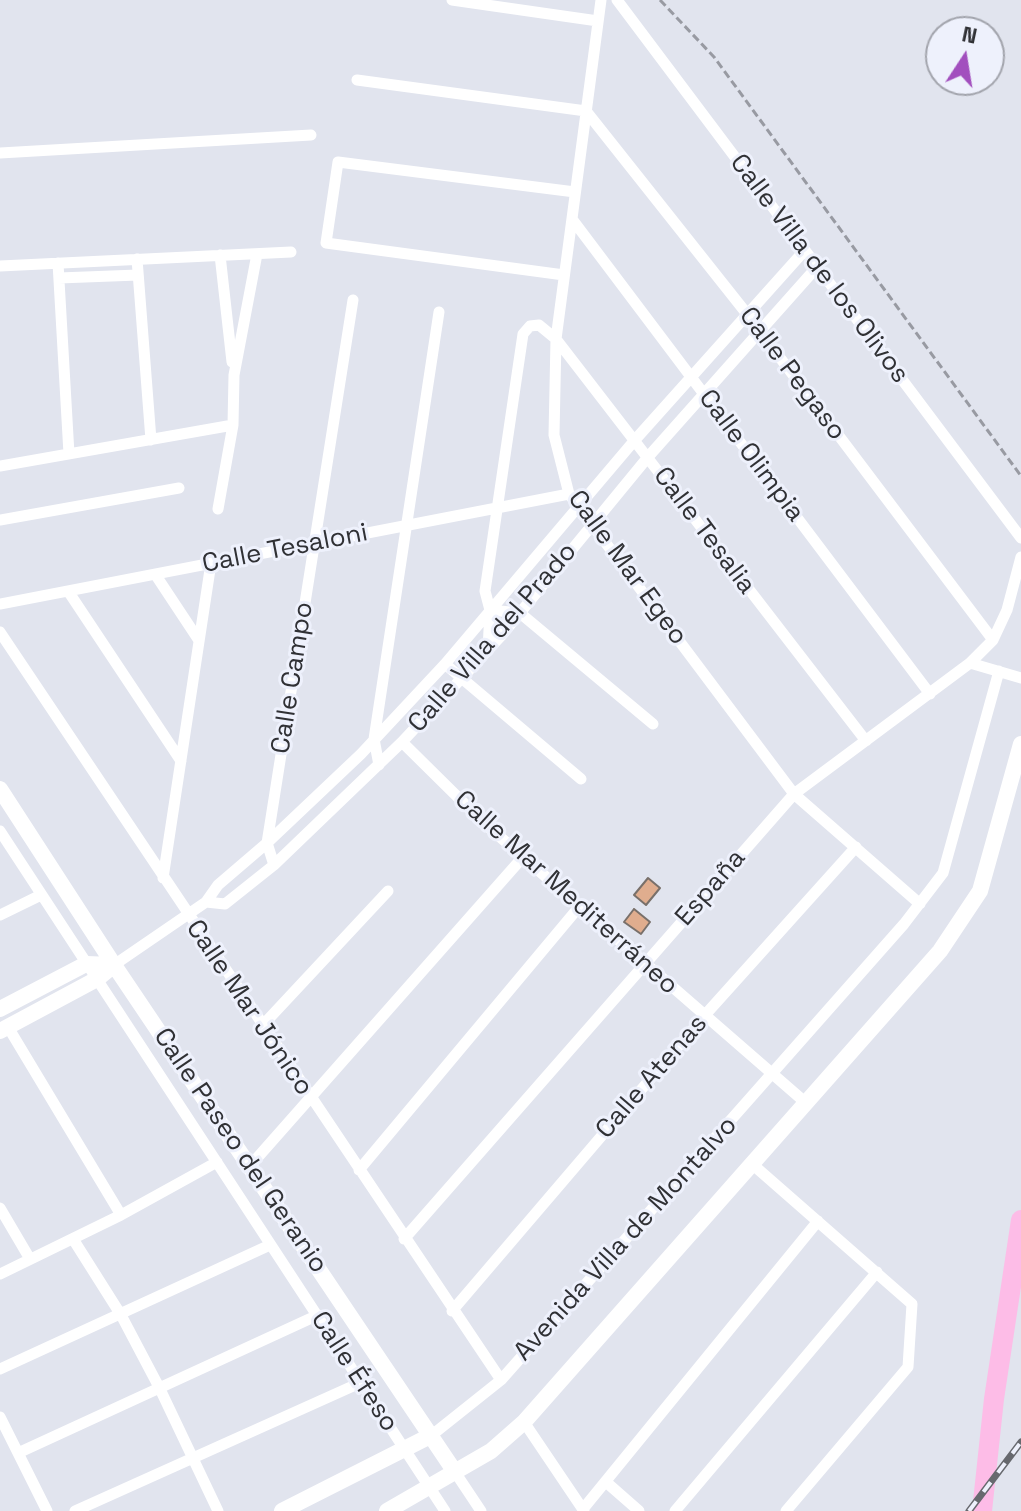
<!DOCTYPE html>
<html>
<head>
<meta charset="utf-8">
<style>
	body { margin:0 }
	#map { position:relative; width:1021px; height:1511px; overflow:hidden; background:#e1e4ee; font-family:"Space Grotesk",sans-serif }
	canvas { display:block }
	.north { position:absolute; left:925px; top:16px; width:80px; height:80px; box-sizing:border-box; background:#eef1fc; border:2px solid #a2a4ac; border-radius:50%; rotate:12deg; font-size:22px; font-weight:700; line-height:32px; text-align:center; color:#303135 }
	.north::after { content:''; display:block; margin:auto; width:28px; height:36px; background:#a24fbe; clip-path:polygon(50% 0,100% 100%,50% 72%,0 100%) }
</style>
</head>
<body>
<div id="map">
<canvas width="1021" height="1511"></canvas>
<div class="north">N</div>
</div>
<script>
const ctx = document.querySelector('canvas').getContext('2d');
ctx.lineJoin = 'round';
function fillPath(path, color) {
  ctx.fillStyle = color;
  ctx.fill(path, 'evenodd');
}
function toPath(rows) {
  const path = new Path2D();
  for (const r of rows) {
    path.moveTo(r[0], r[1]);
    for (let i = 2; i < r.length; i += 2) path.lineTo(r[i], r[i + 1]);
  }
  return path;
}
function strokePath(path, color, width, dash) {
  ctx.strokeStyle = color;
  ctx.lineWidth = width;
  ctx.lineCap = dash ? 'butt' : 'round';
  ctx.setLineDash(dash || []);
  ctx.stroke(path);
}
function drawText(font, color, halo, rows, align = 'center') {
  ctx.font = font + ' "Space Grotesk",sans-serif';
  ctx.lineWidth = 6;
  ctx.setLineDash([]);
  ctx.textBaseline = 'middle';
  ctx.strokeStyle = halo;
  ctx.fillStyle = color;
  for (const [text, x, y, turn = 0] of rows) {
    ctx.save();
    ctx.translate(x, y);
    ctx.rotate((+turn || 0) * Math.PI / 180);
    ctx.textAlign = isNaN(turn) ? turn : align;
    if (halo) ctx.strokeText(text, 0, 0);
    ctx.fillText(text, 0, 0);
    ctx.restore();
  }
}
const building = toPath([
	[648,878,660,888,646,905,634,895,648,878],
	[634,909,650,922,641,934,624,922,634,909]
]);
fillPath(building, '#e0ad8e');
strokePath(building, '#79706a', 2);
strokePath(toPath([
	[660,0,714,57,1021,476]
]), '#989aa2', 3, [8, 4]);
strokePath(toPath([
	[452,0,598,21],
	[601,0,556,339,554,435,569,494,794,794,920,904],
	[617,0,1021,538],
	[357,80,586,111,747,314,993,640],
	[0,153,311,135],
	[572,219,930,694],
	[220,255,232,362],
	[137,259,151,440],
	[58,263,69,454],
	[0,266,291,252],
	[564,275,326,243,338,162,575,192],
	[59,278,138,275],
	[0,466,233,425],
	[218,509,233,425,234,375,257,254],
	[0,520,179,488],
	[155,574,198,639],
	[68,591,181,761],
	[0,604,569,494],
	[490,610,520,613,653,724],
	[0,632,501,1380],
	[488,650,490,610,485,591,523,334,530,326,539,325,556,339,866,741],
	[970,663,1021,678],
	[445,664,581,779],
	[402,742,484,823,806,1103],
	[379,765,374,739,439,312],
	[0,831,445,1511],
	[274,865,267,843,353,300],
	[163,878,211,563],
	[206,902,225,904,274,865,402,742,501,636,648,457,817,267],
	[0,915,41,895],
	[114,965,206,902,218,885,267,843,361,754,445,664,634,441,805,250],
	[262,1026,388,891],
	[8,1027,121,1215],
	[751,1163,912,1304,908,1367,786,1511],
	[250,1166,523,857],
	[359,1170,579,907],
	[0,1208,30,1259],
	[73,1239,121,1315,160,1389,218,1511],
	[404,1239,794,794,970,663,993,640,1007,610,1021,557],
	[0,1274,121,1215,217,1162],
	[452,1311,705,1015,856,847],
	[0,1369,270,1245],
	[0,1417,47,1511],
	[524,1422,584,1511],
	[432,1435,501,1380,904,924,943,873,999,671],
	[18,1453,318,1315],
	[455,1472,481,1511],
	[606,1482,639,1511],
	[583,1509,818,1221],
	[75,1511,362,1382],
	[675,1511,877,1272]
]), '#fff', 11);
strokePath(toPath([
	[0,789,114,965,455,1472],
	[0,1009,86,964,114,965],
	[0,1031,97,979,114,965],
	[282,1511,432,1435],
	[387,1511,491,1451,524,1422,940,951,980,891,1021,744]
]), '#fff', 16);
strokePath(toPath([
	[982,1511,994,1399,1021,1220]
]), '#fdbce7', 20);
const rail = toPath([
	[969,1511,1021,1442]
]);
strokePath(rail, '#67696e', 7);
strokePath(rail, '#eef1fc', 4, [12]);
drawText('26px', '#303135', '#eef1fc', [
	["Calle Villa de los Olivos",819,269,53],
	["Calle Pegaso",792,374,53],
	["Calle Olimpia",751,456,53],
	["Calle Tesalia",704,531,53],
	["Calle Tesaloni",285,549,-11],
	["Calle Mar Egeo",627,568,54],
	["Calle Villa del Prado",493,638,-49],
	["Calle Campo",293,678,-81],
	["España",711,888,-49],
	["Calle Mar Mediterráneo",566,893,42],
	["Calle Mar Jónico",249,1008,56],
	["Calle Atenas",652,1077,-49],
	["Calle Paseo del Geranio",240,1151,56],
	["Avenida Villa de Montalvo",626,1239,-48],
	["Calle Éfeso",354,1372,57]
]);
</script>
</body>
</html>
